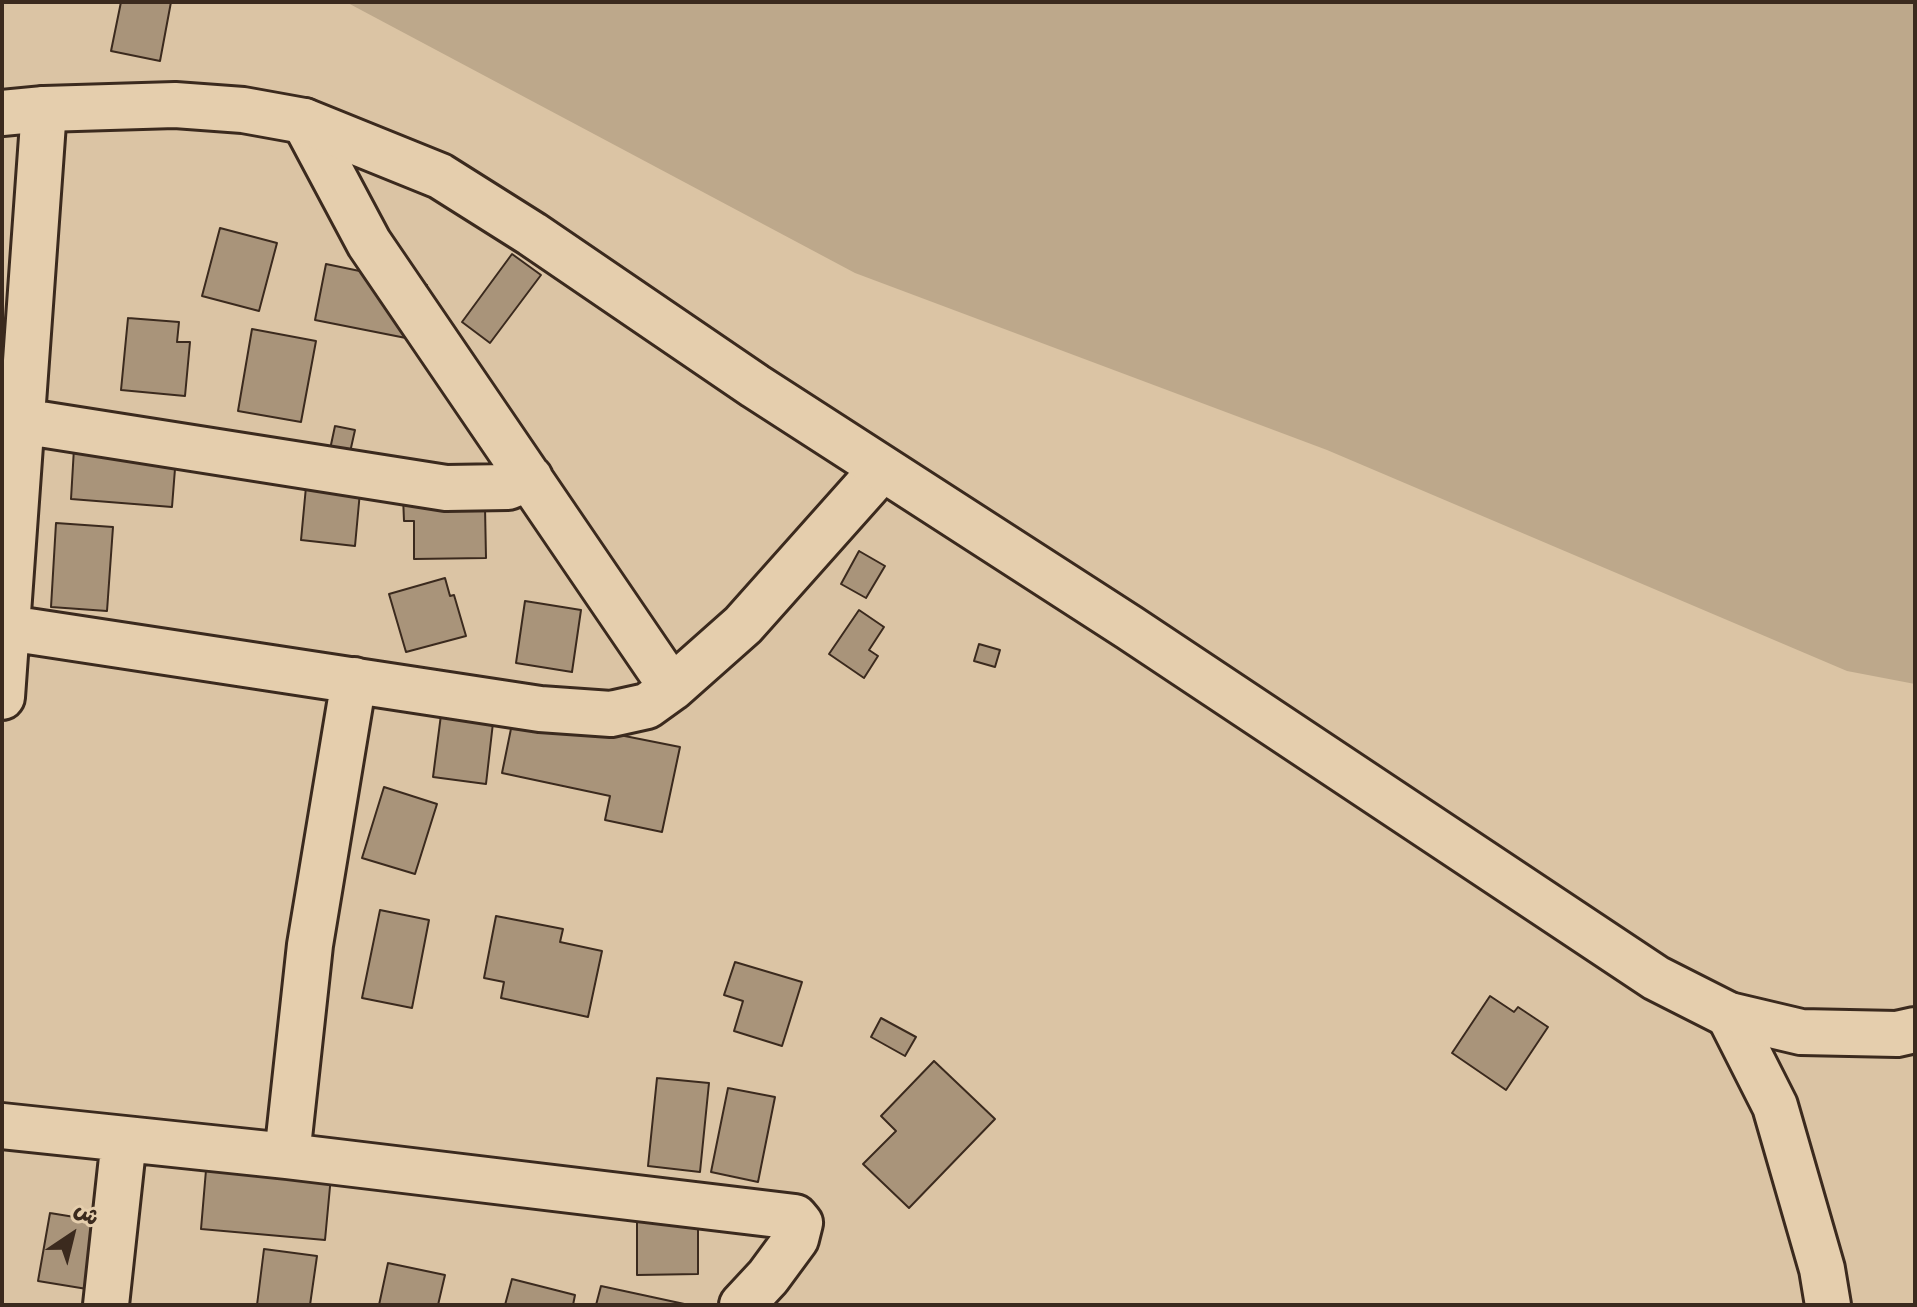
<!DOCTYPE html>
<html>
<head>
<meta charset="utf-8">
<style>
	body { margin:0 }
	#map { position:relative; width:1917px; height:1307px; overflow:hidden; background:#dbc4a4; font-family:Kalam,"Playpen Sans Arabic",sans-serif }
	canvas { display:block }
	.frame { position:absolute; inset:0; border:4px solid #3b2a1e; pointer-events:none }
	.north { position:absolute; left:32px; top:1195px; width:80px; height:80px; -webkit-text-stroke:6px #e5cead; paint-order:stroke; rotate:35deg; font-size:22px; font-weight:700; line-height:32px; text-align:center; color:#3b2a1e }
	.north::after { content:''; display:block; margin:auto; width:28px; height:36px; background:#3b2a1e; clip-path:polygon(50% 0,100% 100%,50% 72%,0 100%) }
</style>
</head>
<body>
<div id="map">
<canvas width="1917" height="1307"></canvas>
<div class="frame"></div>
<div class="north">ش</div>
</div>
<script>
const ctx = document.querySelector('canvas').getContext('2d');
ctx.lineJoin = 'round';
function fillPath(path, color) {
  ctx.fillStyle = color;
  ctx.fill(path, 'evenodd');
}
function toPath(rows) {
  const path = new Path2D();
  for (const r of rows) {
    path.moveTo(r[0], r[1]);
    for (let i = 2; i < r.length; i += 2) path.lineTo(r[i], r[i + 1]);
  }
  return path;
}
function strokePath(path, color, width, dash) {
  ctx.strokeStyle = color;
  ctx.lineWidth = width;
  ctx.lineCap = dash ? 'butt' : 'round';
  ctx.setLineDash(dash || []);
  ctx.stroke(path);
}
fillPath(toPath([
	[346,2,1915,2,1915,684,1847,671,1327,450,855,273]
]), '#bda88b');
const building = toPath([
	[121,2,171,2,160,61,111,51,121,2],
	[220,228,277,243,259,311,202,296,220,228],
	[512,254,541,275,490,343,462,322,512,254],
	[326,264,427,285,416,340,315,320,326,264],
	[128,318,179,322,177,342,190,342,185,396,121,390,128,318],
	[252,329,316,341,301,422,238,411,252,329],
	[335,426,355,430,344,479,326,468,335,426],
	[74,448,176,456,172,507,71,499,74,448],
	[307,476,361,481,355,546,301,540,307,476],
	[403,496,485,507,486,558,414,559,414,521,404,521,403,496],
	[56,523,113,527,107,611,51,607,56,523],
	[859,551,885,566,866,598,841,584,859,551],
	[445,578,450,596,454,595,466,636,406,652,389,594,445,578],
	[525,601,581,610,572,672,516,663,525,601],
	[859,610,884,627,869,650,878,656,864,678,829,654,859,610],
	[979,644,1000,650,995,667,974,661,979,644],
	[442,707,494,714,486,784,433,777,442,707],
	[514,714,680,747,662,832,605,820,610,796,502,773,514,714],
	[384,787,437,804,415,874,362,858,384,787],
	[380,910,429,920,412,1008,362,998,380,910],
	[496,916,563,929,560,942,602,951,588,1017,501,998,504,982,484,978,496,916],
	[735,962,802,982,782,1046,734,1031,743,1001,724,995,735,962],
	[1490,996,1514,1012,1518,1007,1548,1027,1506,1090,1452,1053,1490,996],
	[881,1018,916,1037,905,1056,871,1037,881,1018],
	[934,1061,995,1119,909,1208,863,1164,896,1131,881,1116,934,1061],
	[657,1078,709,1083,700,1172,648,1166,657,1078],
	[728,1088,775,1097,758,1182,711,1172,728,1088],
	[206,1170,331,1176,325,1240,201,1229,206,1170],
	[50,1213,105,1222,93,1290,38,1281,50,1213],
	[698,1221,698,1274,637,1275,637,1222,698,1221],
	[264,1249,317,1256,310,1305,257,1305,264,1249],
	[388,1263,445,1275,438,1305,379,1305,388,1263],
	[512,1279,575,1295,573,1305,505,1305,512,1279],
	[601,1286,689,1305,596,1305,601,1286]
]);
fillPath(building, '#a9947a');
strokePath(building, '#3b2a1e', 2);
const minor = toPath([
	[304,121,369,243,672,688],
	[2,418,446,488,508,487,530,478],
	[2,627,540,709,611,714,647,706,672,688,743,625,882,469],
	[2,697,44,109],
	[1729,1015,1775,1106,1822,1269,1828,1305],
	[2,1126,287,1156,795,1217,800,1223,796,1239,768,1277,742,1305],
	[287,1156,310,945,354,680],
	[106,1305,124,1139]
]);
const major = toPath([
	[2,113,44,109,175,105,243,110,304,121,440,176,532,234,755,386,1130,628,1656,978,1729,1015,1801,1032,1897,1034,1915,1030]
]);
strokePath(minor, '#3b2a1e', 50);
strokePath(major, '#3b2a1e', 50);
strokePath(minor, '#e5cead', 44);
strokePath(major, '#e5cead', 44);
</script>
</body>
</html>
